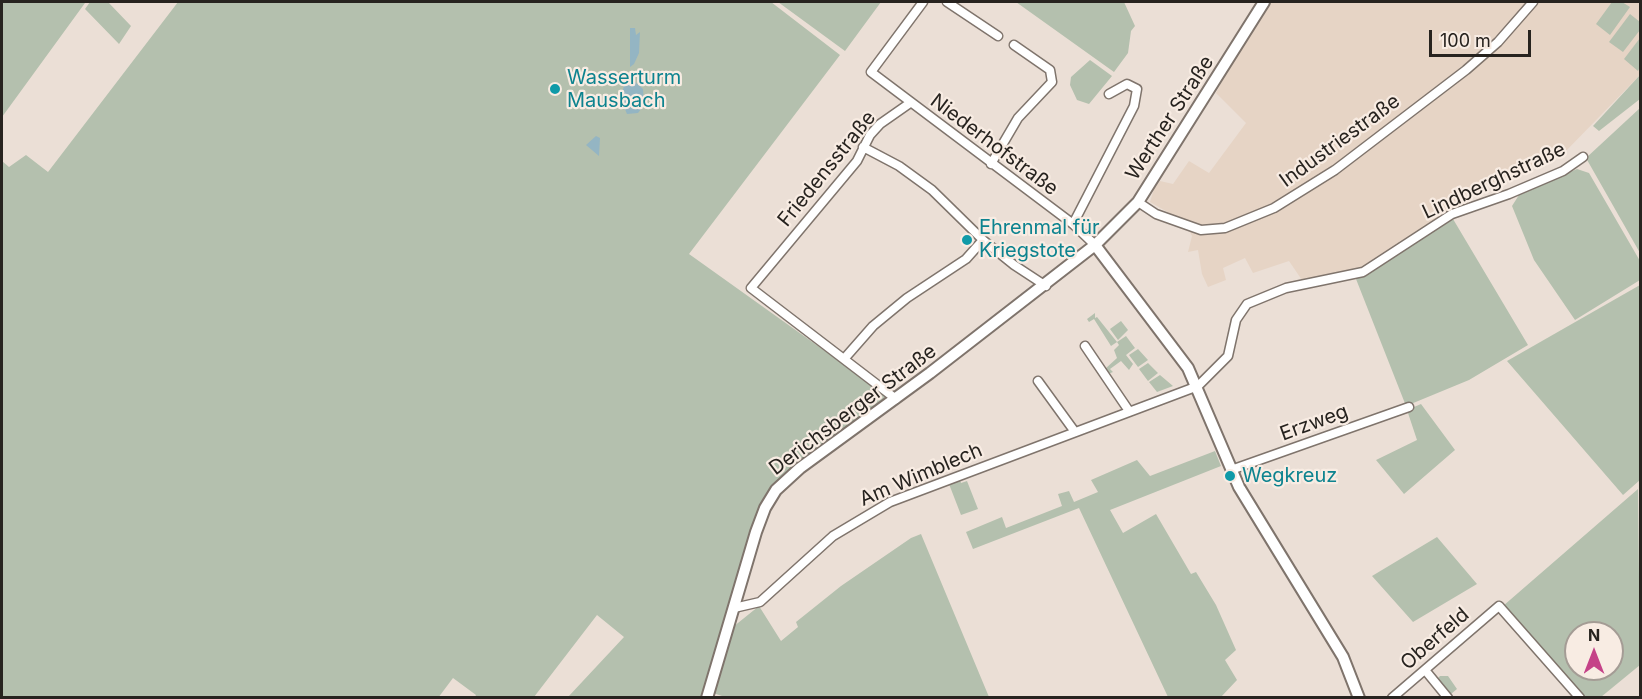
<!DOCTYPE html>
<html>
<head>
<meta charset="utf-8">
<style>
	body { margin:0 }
	#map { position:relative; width:1642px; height:699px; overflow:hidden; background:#ebdfd6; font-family:Inter,sans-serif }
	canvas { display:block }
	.frame { position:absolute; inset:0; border:3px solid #27231f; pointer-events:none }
	.north { position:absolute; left:1564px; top:621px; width:60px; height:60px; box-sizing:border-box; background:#f8ece3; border:2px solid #a49c95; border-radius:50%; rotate:0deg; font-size:16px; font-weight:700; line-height:24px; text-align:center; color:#27231f }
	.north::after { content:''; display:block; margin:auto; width:21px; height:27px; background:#c54288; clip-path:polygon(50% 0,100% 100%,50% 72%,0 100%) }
	.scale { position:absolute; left:1429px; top:30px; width:102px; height:27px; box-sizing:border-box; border:3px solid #27231f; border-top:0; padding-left:8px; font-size:18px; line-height:21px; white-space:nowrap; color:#27231f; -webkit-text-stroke:4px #f8ece3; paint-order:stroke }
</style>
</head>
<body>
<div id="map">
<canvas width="1642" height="699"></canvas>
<div class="frame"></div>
<div class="north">N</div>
<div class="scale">100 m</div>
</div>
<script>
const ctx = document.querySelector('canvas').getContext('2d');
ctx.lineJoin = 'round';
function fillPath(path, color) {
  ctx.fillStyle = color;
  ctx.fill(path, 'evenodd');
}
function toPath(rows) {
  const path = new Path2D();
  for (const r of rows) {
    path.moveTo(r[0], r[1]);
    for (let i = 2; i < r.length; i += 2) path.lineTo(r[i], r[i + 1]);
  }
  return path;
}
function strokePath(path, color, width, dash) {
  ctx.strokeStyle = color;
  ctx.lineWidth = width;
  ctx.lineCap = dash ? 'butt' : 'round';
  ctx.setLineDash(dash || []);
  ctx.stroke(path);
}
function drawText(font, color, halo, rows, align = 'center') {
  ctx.font = font + ' Inter,sans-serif';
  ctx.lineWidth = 4.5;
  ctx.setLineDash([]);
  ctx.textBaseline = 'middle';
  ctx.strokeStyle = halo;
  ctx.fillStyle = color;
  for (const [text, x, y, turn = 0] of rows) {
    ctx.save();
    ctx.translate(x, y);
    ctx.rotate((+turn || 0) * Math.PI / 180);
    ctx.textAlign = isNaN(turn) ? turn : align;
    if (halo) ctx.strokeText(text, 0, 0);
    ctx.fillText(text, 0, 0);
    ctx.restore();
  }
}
fillPath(toPath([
	[1261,2,1640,2,1640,75,1563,154,1465,194,1469,203,1354,273,1304,283,1289,261,1253,273,1245,258,1223,268,1226,280,1208,287,1202,274,1198,250,1188,252,1192,236,1185,222,1150,202,1154,189,1160,181,1173,184,1189,161,1209,173,1246,123,1216,93]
]), '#e6d4c5');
fillPath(toPath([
	[2,2,85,3,2,117],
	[90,2,108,2,131,26,119,44,85,9],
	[178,2,771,2,840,55,689,254,888,396,787,471,774,484,704,697,568,697,624,637,597,615,534,697,475,697,476,695,453,678,438,698,2,697,2,161,9,167,26,155,48,172],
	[778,2,881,2,845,51],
	[1016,2,1124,2,1135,26,1131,31,1128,53,1114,72],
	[1612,2,1622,2,1630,7,1610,35,1596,24],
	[1630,14,1640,22,1640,30,1623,52,1609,42],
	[1640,38,1640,67,1638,71,1624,59],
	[1090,60,1112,76,1089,104,1077,100,1070,85,1071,77],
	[1640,75,1640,99,1599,131,1593,126],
	[1640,108,1640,253,1586,158],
	[1577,169,1589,173,1640,261,1640,280,1575,320,1534,260,1512,206,1519,195],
	[1453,219,1528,345,1469,380,1406,406,1356,279],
	[1640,285,1640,480,1623,495,1507,361],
	[1095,313,1095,318,1097,317,1117,342,1126,336,1135,348,1126,355,1133,364,1129,370,1121,361,1110,369,1113,372,1108,374,1105,369,1117,358,1114,350,1119,345,1117,342,1111,346,1094,319,1089,322,1087,319],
	[1121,321,1128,330,1118,340,1110,329],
	[1138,349,1148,360,1138,367,1129,355],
	[1148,363,1158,373,1148,381,1139,369],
	[1160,375,1173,386,1157,392,1149,382],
	[1421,404,1455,450,1404,494,1376,460,1417,440,1407,410],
	[1215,451,1221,466,1110,510,1123,533,1156,514,1191,574,1196,572,1216,605,1236,650,1225,660,1237,680,1221,697,1168,697,1079,508,973,549,966,532,1002,517,1006,528,1062,506,1058,494,1069,491,1074,502,1098,492,1091,480,1137,460,1150,476],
	[960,480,961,483,967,481,978,509,961,515,949,484],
	[1638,489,1640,665,1601,697,1583,697,1503,606],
	[1576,633,1612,633,1612,669,1576,669],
	[921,534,989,697,728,698,713,693,733,627,759,606,781,641,798,627,796,622,841,586,911,538],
	[1437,537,1477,584,1413,622,1372,576],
	[1440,676,1448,676,1457,689,1451,694,1438,678]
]), '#b4c0ae');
fillPath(toPath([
	[630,28,635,28,636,35,640,32,639,53,634,64,630,67],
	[626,75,632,76,634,81,643,89,644,105,638,113,627,114,621,100],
	[596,136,600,138,599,156,586,145]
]), '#94b5c3');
const minor = toPath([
	[923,2,871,72,1073,224,1095,245],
	[947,2,998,36],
	[863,147,899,166,932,190,983,240,1014,265,1046,286],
	[991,164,1018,118,1052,82,1050,70,1014,45],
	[1138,202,1156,214,1201,230,1225,228,1274,208,1335,170,1466,70,1498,42,1533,2],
	[1073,224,1134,106,1137,89,1127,84,1109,94],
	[1085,346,1129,411],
	[844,359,873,326,907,298,966,259,983,240],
	[1038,381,1075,432],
	[896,399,751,288,857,161,870,135,880,124,910,103],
	[1231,470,1409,407],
	[734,608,760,602,833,536,890,502,1198,386,1228,356,1236,320,1247,304,1286,288,1363,272,1452,214,1509,194,1563,171,1583,157],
	[1425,670,1448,698],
	[1392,698,1499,606,1580,698]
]);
const tertiary = toPath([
	[1095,245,1188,368,1239,487,1343,657,1359,698],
	[707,698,756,532,765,508,776,490,800,468,930,373,1095,245,1138,202,1264,2]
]);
strokePath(minor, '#7f746c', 11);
strokePath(tertiary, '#7f746c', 14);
strokePath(minor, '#fff', 8);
strokePath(tertiary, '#fff', 10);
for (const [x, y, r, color] of [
	[555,89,6,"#0f9aa8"],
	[967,240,6,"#0f9aa8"],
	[1230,476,6,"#0f9aa8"]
]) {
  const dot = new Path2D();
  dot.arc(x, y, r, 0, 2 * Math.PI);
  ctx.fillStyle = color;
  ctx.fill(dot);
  strokePath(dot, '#f8ece3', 2);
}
drawText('20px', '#0d838f', '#f8ece3', [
	["Wasserturm",567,78],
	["Mausbach",567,101],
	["Ehrenmal für",979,228],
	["Kriegstote",979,251],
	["Wegkreuz",1242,476]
], 'left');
drawText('20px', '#27231f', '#f8ece3', [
	["Werther Straße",1170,118,-57],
	["Industriestraße",1340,141,-36],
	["Niederhofstraße",994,145,37],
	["Friedensstraße",827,169,-51],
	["Lindberghstraße",1494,181,-25],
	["Derichsberger Straße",853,410,-37],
	["Erzweg",1314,423,-20],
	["Am Wimblech",921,475,-23],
	["Oberfeld",1435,639,-41]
]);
</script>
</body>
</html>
